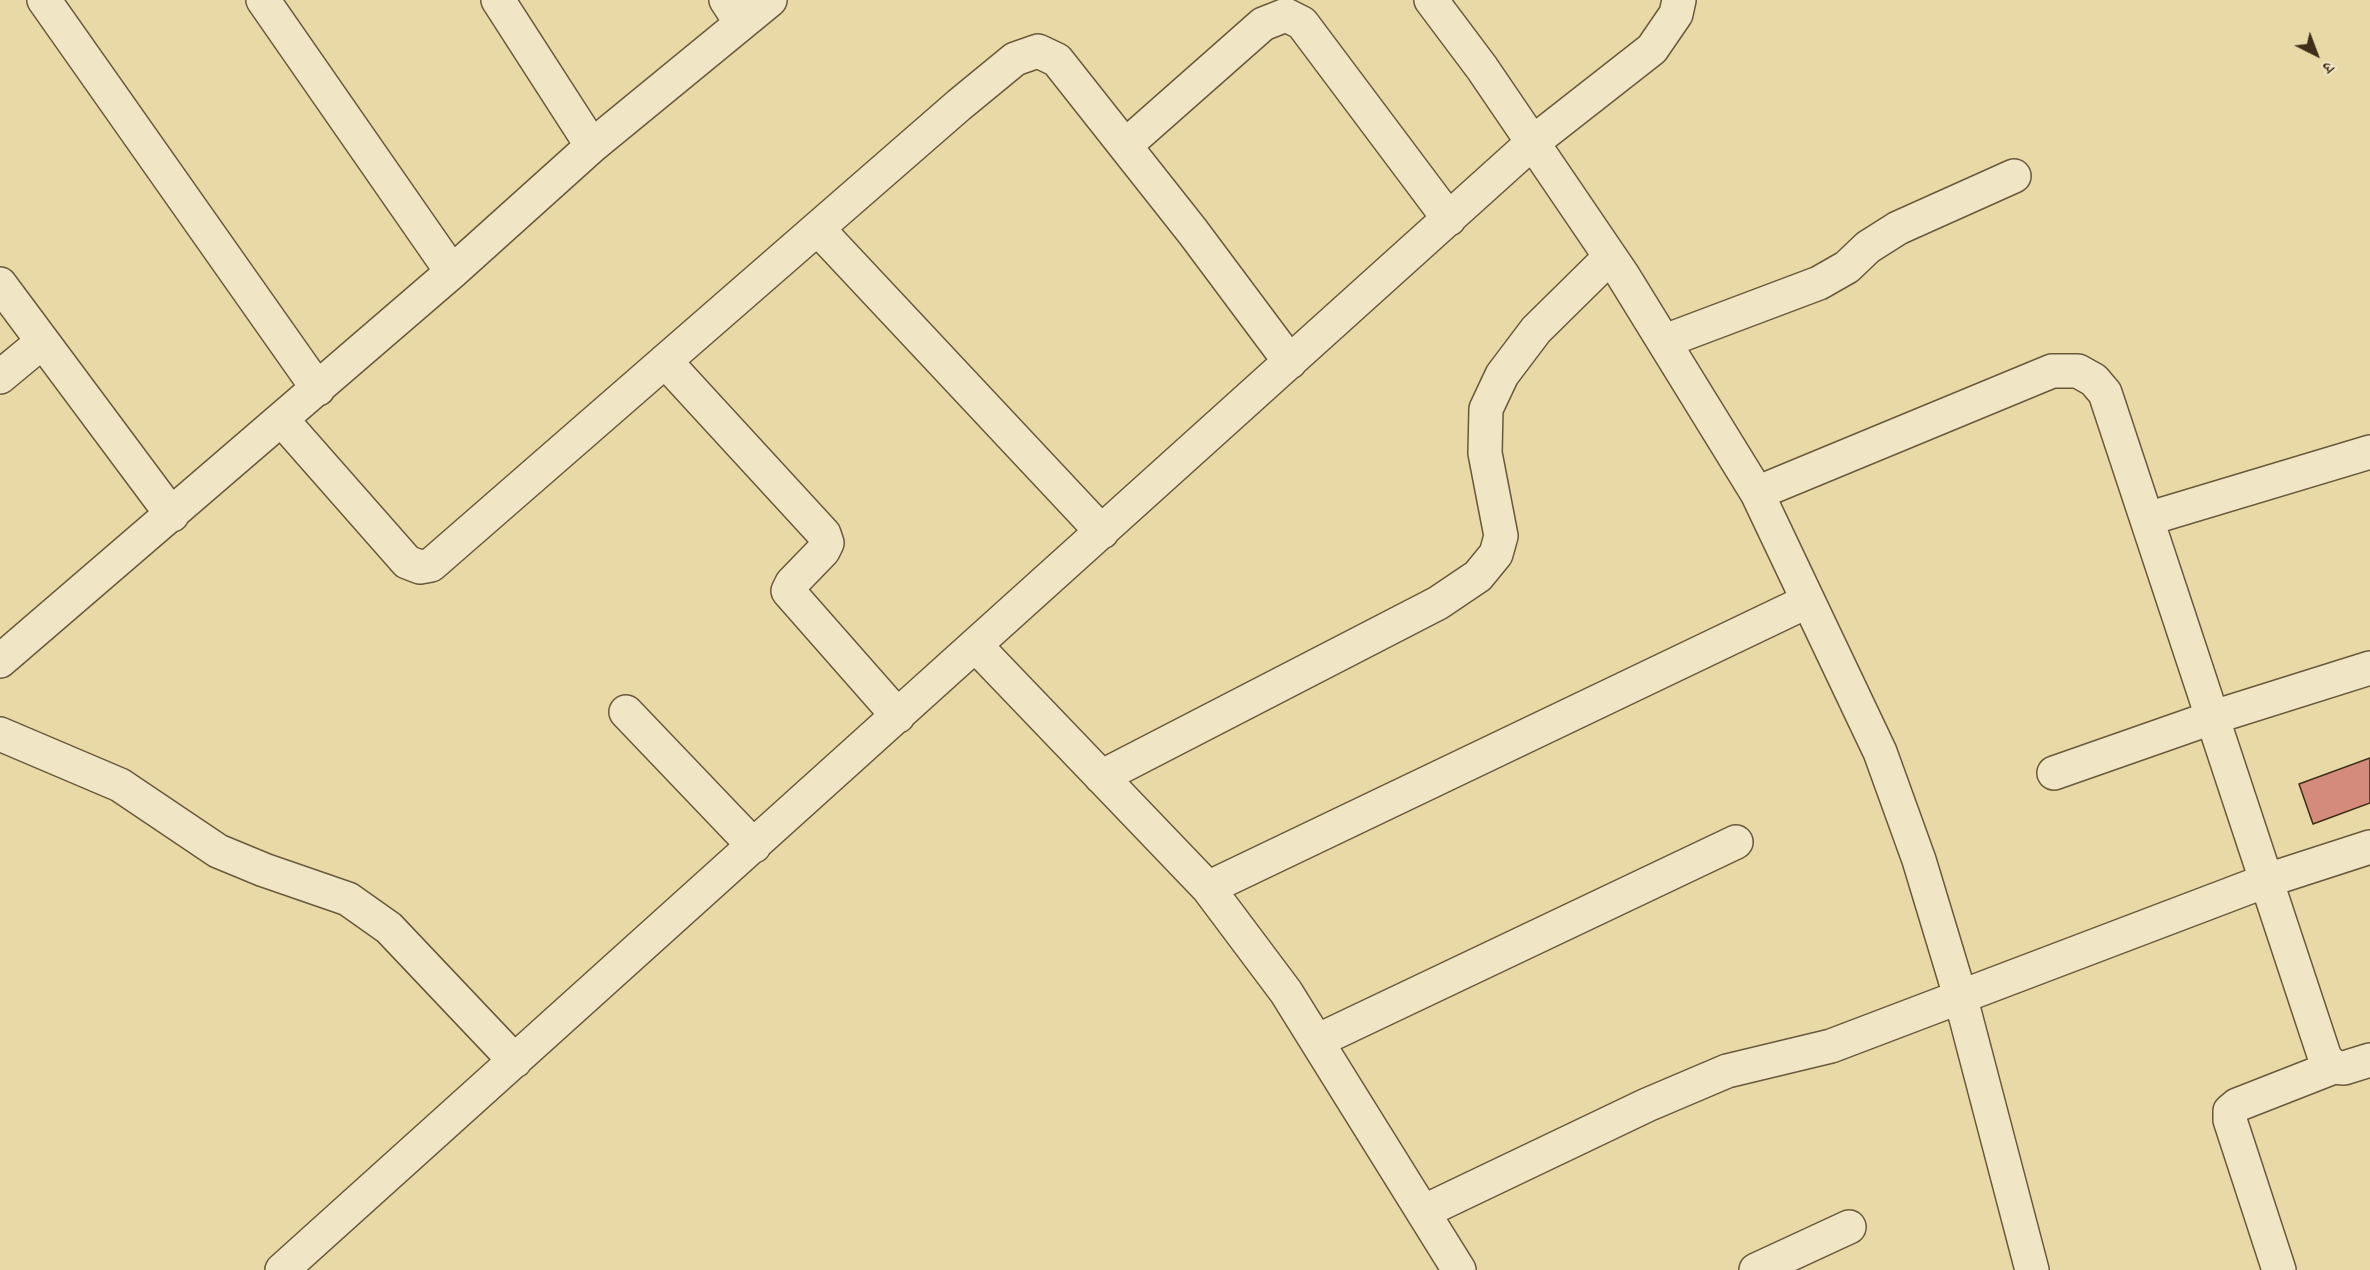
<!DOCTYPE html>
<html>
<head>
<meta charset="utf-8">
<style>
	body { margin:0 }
	#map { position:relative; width:2370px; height:1270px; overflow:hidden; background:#e8d9a7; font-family:"IM FELL Double Pica","Noto Serif Devanagari",serif }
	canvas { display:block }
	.north { position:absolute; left:2286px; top:24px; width:60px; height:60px; -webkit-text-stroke:4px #f0e6c6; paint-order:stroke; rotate:138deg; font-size:16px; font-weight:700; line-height:24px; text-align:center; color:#3f2e17 }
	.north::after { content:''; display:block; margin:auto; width:21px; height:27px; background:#3f2e17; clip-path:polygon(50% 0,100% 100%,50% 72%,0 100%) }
</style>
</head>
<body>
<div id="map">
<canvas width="2370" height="1270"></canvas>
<div class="north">उ</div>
</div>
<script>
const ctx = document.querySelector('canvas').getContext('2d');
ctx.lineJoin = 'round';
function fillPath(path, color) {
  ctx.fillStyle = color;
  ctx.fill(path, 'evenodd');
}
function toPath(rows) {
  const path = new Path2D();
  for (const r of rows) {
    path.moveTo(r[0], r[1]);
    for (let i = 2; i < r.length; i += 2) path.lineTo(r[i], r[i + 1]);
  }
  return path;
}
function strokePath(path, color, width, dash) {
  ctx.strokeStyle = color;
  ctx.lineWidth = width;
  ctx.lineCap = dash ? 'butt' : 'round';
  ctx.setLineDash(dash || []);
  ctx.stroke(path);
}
const building = toPath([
	[2370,758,2370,803,2313,824,2299,784,2370,758]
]);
fillPath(building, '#d48b7b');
strokePath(building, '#3f2e17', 1.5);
const minor = toPath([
	[44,0,318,389],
	[263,0,452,272],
	[498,0,592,146],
	[726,0,741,23],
	[1431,0,1482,68,1622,274,1757,493,1880,752,1919,860,1961,999,2032,1270],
	[1126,145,1263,24,1286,15,1302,23,1449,219],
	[818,229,1102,532],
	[0,284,172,515],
	[1665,341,1819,283,1847,267,1868,247,1898,228,2014,176],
	[665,361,824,534,827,543,823,551,792,583,788,591,898,716],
	[0,377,41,343],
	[282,420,407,562,420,567,431,565,959,105,1015,59,1038,51,1057,60,1193,232,1290,362],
	[1757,493,2052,371,2078,371,2094,380,2105,393,2325,1058,2334,1067,2344,1068,2370,1060],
	[2147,519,2370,452],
	[976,646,1208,888,1286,992,1459,1270],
	[0,661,452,272,592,146,770,0],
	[626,712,754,846],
	[0,734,120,785,218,851,264,870,348,899,389,928,515,1061],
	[2054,773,2214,717,2370,668],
	[1101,777,1438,603,1478,576,1496,554,1501,536,1485,453,1486,409,1502,375,1536,330,1610,257],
	[1208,888,1808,601],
	[1317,1041,1736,842],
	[1425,1211,1647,1105,1727,1071,1831,1046,2268,880,2370,847],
	[282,1270,1532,143,1652,49,1676,14,1679,0],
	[1756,1270,1849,1227],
	[2279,1270,2230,1120,2230,1111,2237,1105,2334,1067]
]);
strokePath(minor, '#69593b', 36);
strokePath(minor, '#f0e6c6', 33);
</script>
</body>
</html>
